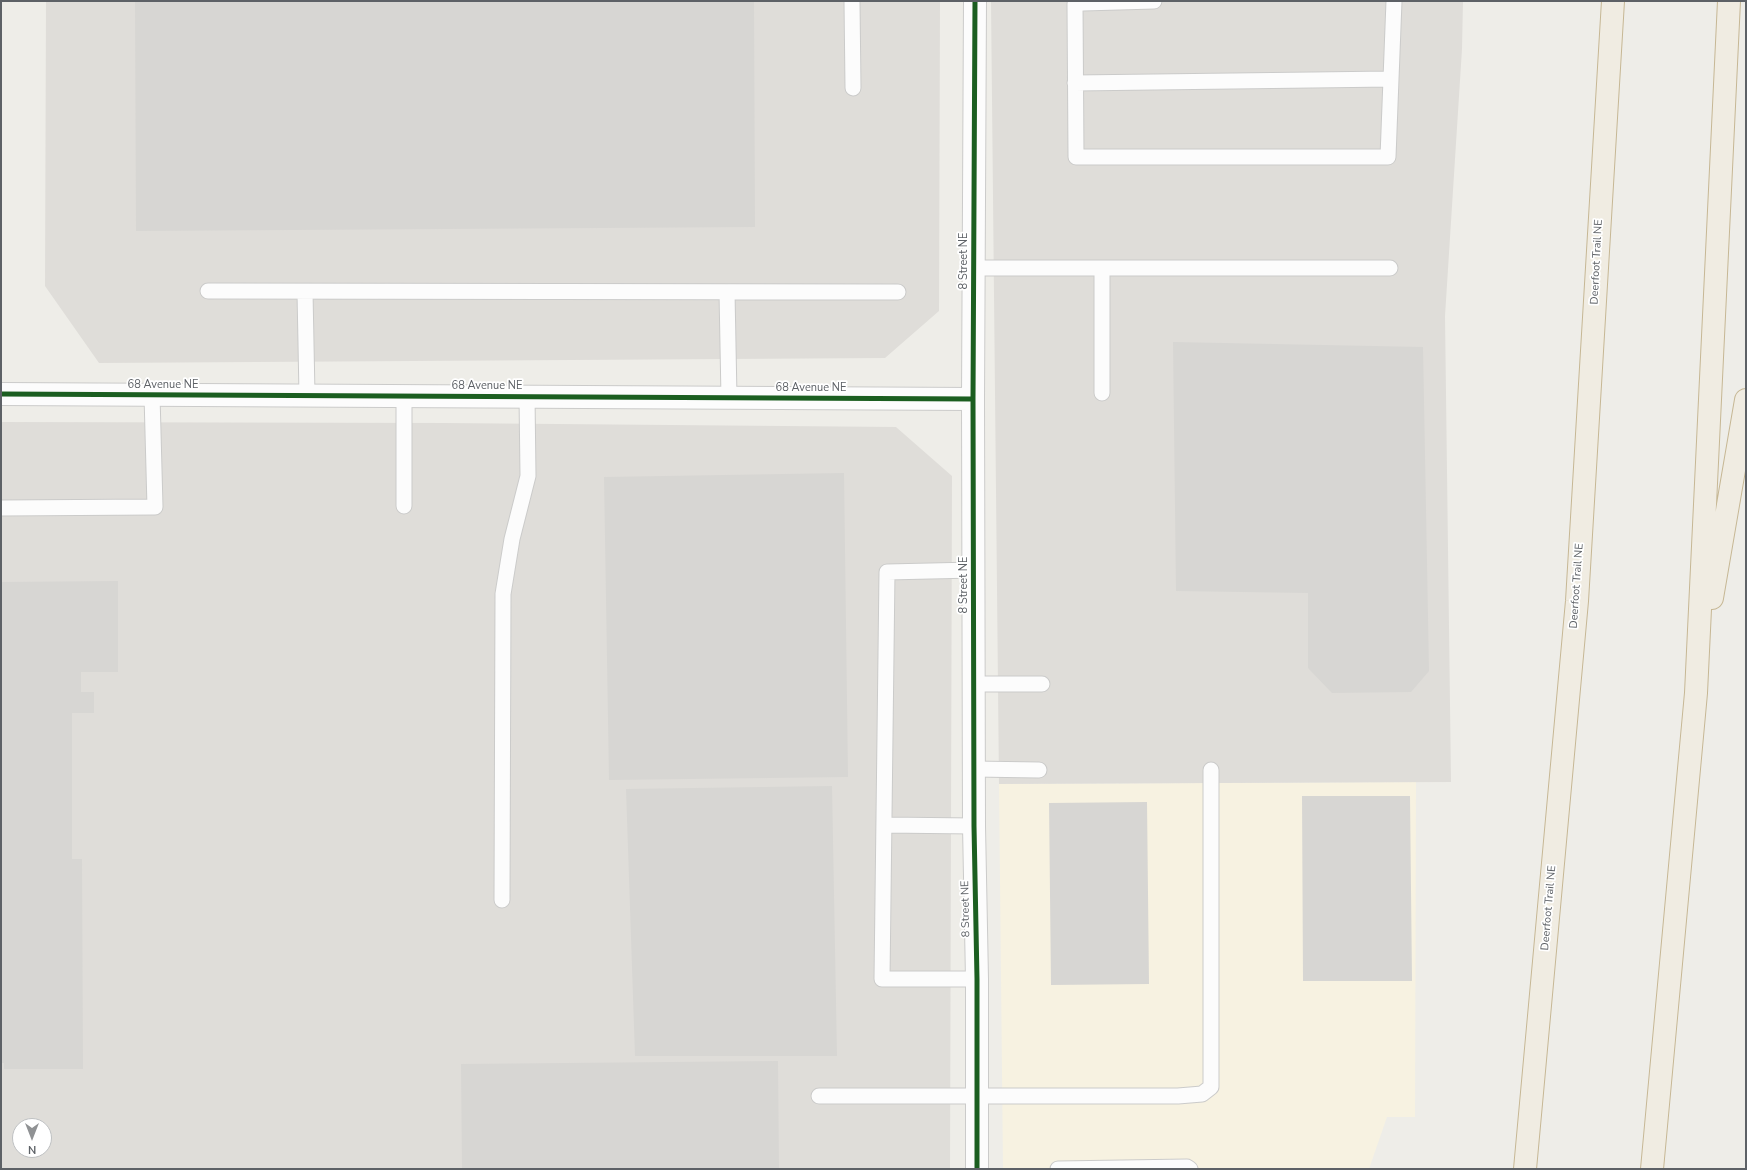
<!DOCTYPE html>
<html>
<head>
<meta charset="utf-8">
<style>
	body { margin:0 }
	#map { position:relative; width:1747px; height:1170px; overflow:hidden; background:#eeede8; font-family:"Nunito Sans",sans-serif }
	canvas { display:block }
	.frame { position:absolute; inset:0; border:2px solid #5d6166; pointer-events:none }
	.north { position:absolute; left:12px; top:1118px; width:40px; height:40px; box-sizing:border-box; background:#fff; border:1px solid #bec0c2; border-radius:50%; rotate:180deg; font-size:11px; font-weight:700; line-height:16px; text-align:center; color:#5d6166 }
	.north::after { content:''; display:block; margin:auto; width:14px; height:18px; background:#909294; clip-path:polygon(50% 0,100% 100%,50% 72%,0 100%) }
</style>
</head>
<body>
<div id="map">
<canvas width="1747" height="1170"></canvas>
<div class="frame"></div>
<div class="north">N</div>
</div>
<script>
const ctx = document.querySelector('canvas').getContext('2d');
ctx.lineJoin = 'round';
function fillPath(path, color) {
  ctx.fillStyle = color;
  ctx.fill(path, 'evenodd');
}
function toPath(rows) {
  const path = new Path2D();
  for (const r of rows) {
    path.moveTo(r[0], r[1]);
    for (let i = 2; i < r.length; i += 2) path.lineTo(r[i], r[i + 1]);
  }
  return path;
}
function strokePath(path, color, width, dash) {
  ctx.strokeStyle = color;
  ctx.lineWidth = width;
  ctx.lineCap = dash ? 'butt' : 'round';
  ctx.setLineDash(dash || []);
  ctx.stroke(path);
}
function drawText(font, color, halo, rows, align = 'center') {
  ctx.font = font + ' "Nunito Sans",sans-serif';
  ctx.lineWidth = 3.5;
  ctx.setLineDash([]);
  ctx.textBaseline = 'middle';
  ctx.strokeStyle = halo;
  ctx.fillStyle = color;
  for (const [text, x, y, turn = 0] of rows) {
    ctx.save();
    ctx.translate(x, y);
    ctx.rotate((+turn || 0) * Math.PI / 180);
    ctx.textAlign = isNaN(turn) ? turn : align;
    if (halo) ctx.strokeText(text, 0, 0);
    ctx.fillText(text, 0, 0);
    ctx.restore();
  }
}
fillPath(toPath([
	[1416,782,1415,1117,1387,1117,1369,1169,1003,1169,999,784]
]), '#f7f2e1');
fillPath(toPath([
	[46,1,940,1,939,311,885,358,99,363,45,286],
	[991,1,1463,1,1462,49,1445,316,1451,782,999,784],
	[1,422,444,423,896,427,952,476,950,1169,1,1169],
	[20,1126,44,1126,44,1150,20,1150]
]), '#dfddd9');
fillPath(toPath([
	[135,1,754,1,755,227,136,231],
	[1173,342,1423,347,1429,671,1411,692,1332,693,1308,668,1308,593,1176,591],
	[844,473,848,777,609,780,604,477],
	[118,581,118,672,81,672,81,692,94,692,94,713,72,713,72,859,82,859,83,1069,4,1069,4,1063,1,1063,1,582],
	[832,786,837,1056,635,1056,626,789],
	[1302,796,1410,796,1412,981,1303,981],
	[1147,802,1149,984,1051,985,1049,803],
	[778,1061,779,1169,462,1169,461,1064]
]), '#d7d6d3');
const service = toPath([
	[852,1,853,88],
	[1083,1,1083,3,1075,4,1076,157,1388,157,1394,1],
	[1083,3,1154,1],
	[1075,83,1391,79],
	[974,268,1390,268],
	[1102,268,1102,393],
	[208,291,898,292],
	[305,292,307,395],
	[727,292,729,398],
	[404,395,404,506],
	[1,508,155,507,152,395],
	[974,570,887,572,882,979,977,979],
	[974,684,1042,684],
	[974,769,1039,770],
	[884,825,974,826],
	[502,900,503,594,512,539,528,476,527,396],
	[819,1096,1178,1096,1202,1094,1211,1087,1211,770],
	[1058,1169,1187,1167,1190,1169]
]);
const minor = toPath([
	[975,1,973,399,974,826,977,979,977,1169],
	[1,394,973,399]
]);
const motorway = toPath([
	[1712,598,1746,400],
	[1525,1169,1577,601,1613,1],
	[1652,1169,1696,693,1729,1]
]);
strokePath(service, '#cbcbca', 17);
strokePath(minor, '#cbcbca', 24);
strokePath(motorway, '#c6b794', 24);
strokePath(service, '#fcfcfc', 15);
strokePath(minor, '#fcfcfc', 22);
strokePath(motorway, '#f0ece2', 22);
strokePath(toPath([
	[975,1,973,399,974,826,977,979,977,1169],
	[1,394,973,399]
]), '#1b5e20', 5);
drawText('11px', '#5d6166', '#fff', [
	["8 Street NE",964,261,-90],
	["Deerfoot Trail NE",1597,262,-87],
	["68 Avenue NE",163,385],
	["68 Avenue NE",487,386],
	["68 Avenue NE",811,388],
	["8 Street NE",964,585,-90],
	["Deerfoot Trail NE",1577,586,-86],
	["Deerfoot Trail NE",1549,908,-85],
	["8 Street NE",966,909,-91]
]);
</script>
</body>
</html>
